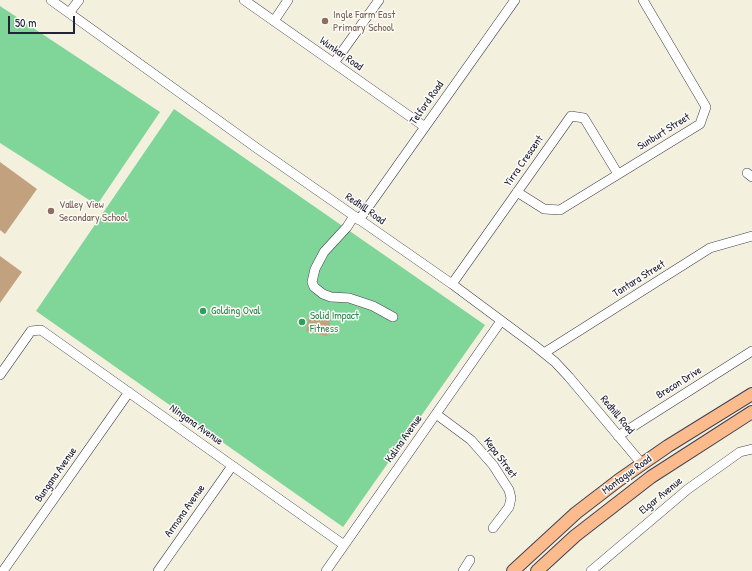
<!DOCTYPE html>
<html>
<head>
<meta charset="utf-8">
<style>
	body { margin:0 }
	#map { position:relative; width:752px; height:571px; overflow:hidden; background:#f4f0de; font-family:"Patrick Hand",sans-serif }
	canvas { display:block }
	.scale { position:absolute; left:8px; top:16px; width:67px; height:18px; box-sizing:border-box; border:2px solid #22223b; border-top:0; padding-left:5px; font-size:12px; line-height:14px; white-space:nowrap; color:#22223b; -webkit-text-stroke:3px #fdfcf7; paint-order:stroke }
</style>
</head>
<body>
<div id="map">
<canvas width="752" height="571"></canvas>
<div class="scale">50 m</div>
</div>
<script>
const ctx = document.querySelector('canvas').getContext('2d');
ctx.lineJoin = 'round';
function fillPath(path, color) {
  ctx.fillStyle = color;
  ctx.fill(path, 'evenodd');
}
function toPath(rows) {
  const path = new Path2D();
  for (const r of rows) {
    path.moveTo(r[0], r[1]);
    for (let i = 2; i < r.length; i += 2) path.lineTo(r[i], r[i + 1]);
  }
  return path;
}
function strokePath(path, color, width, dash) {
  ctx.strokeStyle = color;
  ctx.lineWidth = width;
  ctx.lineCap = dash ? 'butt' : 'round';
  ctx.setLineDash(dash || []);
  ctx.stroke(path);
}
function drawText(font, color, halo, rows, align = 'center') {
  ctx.font = font + ' "Patrick Hand",sans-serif';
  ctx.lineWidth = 3;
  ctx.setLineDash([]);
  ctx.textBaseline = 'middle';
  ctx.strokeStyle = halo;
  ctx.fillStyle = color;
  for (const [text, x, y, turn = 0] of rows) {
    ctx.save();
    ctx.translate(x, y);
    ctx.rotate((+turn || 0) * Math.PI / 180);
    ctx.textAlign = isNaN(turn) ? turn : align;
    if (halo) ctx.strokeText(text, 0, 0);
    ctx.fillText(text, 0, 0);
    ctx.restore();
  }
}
fillPath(toPath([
	[0,6,160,112,97,205,0,143],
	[174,109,485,325,343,527,36,311]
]), '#80d599');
fillPath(toPath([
	[0,162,37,189,5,234,0,230],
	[0,256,22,272,0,303],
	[310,312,331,317,327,336,306,331]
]), '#c1a17e');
const minor = toPath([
	[51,0,258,149,452,284,534,345,555,362,569,377,642,464],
	[244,0,425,127],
	[69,13,79,0],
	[274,21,288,0],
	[334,63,379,0],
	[747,173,752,177],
	[517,192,544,209,560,210,700,124,706,107,643,0],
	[354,216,347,227,324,252,315,269,312,282,314,287,323,294,331,297,349,298,373,306,393,317],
	[359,220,515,0],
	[452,284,571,116,584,118,618,174],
	[544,353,710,248,752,236],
	[0,375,31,331,41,330,344,545],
	[436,414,471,440,493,465,509,490,511,498,509,507,493,528],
	[618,436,752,351],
	[3,571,129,392],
	[158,571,232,466],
	[326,571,501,321],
	[463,571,470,560],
	[591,571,688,489,740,452,752,449]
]);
const major = toPath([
	[513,571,576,513,619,480,668,446,752,394],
	[537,571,575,536,651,477,752,412]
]);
strokePath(minor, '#424153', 10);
strokePath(major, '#424153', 14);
strokePath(minor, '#fff', 9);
strokePath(major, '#fbbb8c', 12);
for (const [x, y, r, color] of [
	[325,21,4,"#8d6e63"],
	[51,211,4,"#8d6e63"],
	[203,311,4,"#2e9e5b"],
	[302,322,4,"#2e9e5b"]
]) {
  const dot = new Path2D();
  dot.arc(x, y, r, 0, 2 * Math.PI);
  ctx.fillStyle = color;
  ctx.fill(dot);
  strokePath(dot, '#fdfcf7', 1.5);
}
drawText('11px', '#785e54', '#fdfcf7', [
	["Ingle Farm East",333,15],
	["Primary School",333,28],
	["Valley View",59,205],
	["Secondary School",59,218]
], 'left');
drawText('11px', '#22223b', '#fdfcf7', [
	["Wunkar Road",341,54,35],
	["Telford Road",427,103,-55],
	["Sunburt Street",664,132,-32],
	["Yirra Crescent",524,161,-55],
	["Redhill Road",365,209,35],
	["Tantara Street",639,279,-32],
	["Brecon Drive",679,383,-32],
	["Redhill Road",617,415,50],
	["Ningana Avenue",196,425,35],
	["Kalina Avenue",404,439,-55],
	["Kepa Street",500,458,53],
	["Bungana Avenue",56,475,-55],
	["Montague Road",627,475,-36],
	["Elgar Avenue",661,496,-39],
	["Armona Avenue",185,511,-55]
]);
drawText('11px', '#27864d', '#fdfcf7', [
	["Golding Oval",211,311],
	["Solid Impact",310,316],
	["Fitness",310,329]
], 'left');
</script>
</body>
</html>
